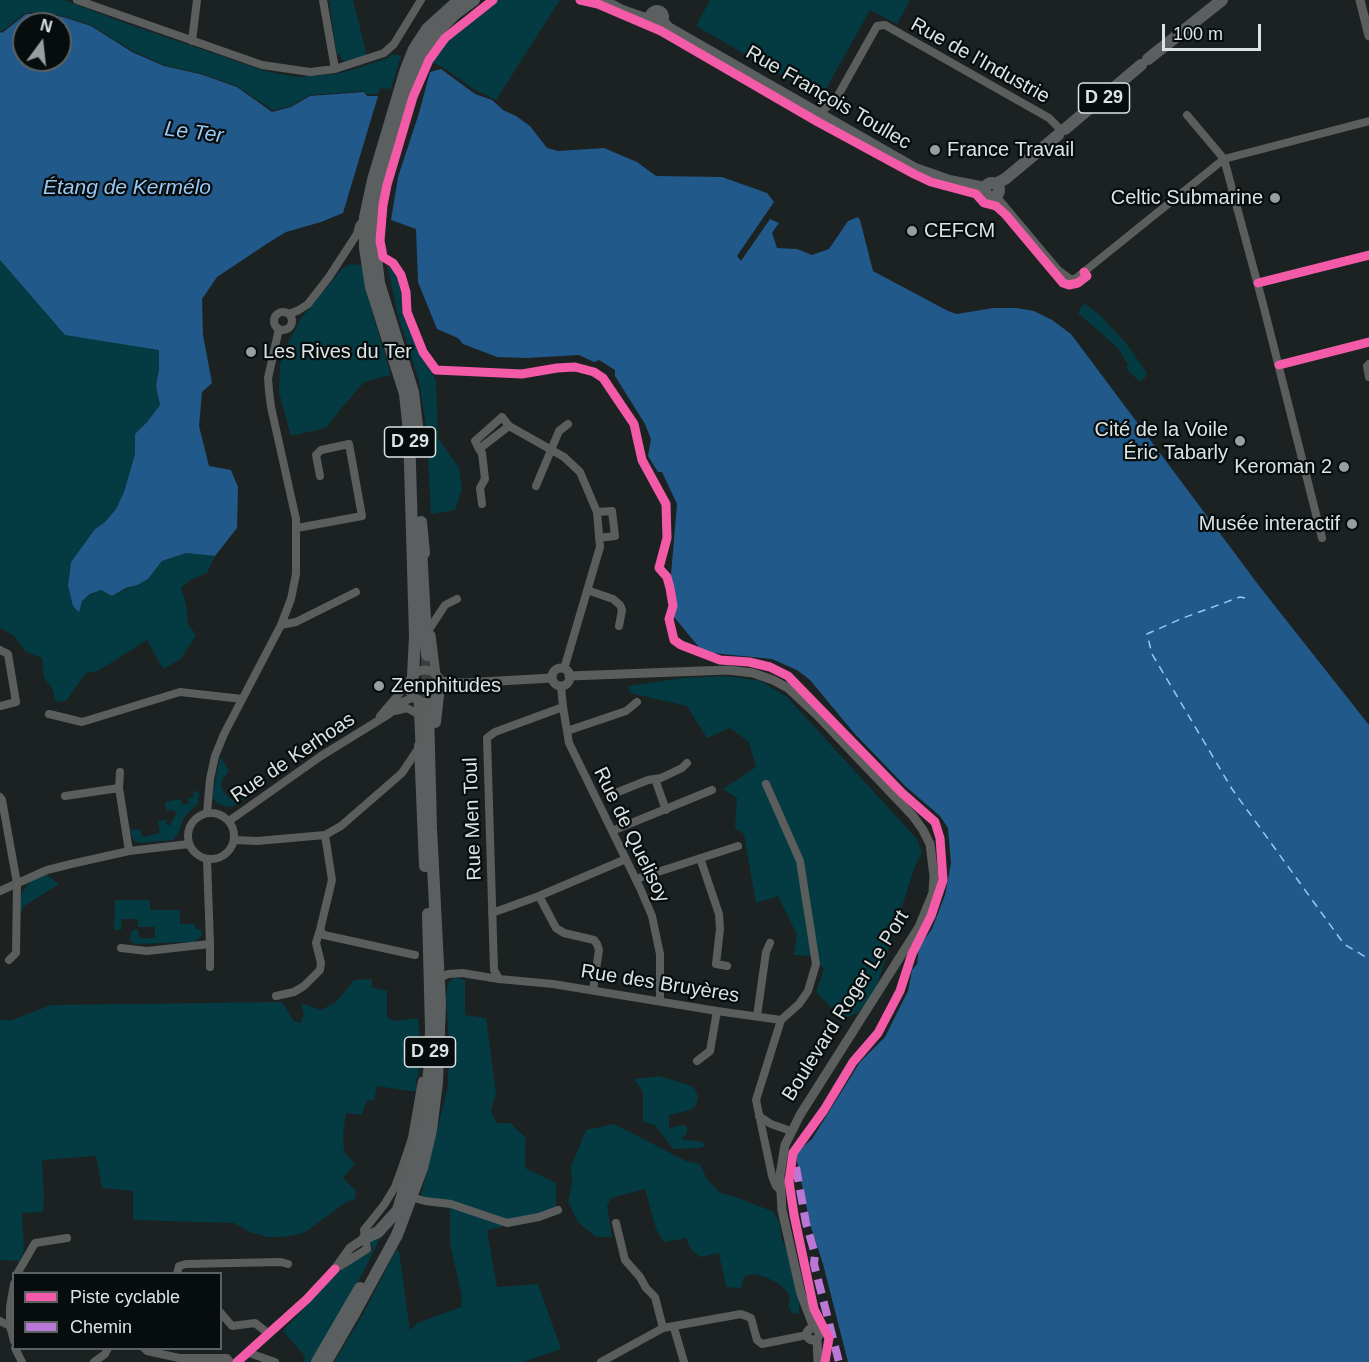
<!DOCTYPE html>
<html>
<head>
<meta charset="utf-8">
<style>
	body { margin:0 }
	#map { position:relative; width:1369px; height:1362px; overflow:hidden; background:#1c2222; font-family:Helvetica,sans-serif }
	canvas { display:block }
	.legend { position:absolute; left:12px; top:1272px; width:210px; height:78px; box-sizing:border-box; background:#070c0d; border:2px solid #5c6263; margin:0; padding:8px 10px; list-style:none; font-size:18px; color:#dbe3e5 }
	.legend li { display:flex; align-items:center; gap:12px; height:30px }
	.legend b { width:30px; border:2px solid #5c6263 }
	.north { position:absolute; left:12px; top:12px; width:60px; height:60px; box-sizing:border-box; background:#070c0d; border:2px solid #5c6263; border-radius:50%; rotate:15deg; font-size:16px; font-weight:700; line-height:24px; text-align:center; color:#dbe3e5 }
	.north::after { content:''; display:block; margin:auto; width:21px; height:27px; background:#989fa1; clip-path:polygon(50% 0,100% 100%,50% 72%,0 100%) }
	.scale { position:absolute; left:1162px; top:24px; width:99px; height:27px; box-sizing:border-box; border:3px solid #dbe3e5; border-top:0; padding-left:8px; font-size:18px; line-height:21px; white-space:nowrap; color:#dbe3e5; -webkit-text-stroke:4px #070c0d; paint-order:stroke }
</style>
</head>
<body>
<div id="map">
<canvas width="1369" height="1362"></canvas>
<ul class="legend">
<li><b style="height:8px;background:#f35aa7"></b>Piste cyclable</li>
<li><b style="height:8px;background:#ba77d6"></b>Chemin</li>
</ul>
<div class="north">N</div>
<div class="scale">100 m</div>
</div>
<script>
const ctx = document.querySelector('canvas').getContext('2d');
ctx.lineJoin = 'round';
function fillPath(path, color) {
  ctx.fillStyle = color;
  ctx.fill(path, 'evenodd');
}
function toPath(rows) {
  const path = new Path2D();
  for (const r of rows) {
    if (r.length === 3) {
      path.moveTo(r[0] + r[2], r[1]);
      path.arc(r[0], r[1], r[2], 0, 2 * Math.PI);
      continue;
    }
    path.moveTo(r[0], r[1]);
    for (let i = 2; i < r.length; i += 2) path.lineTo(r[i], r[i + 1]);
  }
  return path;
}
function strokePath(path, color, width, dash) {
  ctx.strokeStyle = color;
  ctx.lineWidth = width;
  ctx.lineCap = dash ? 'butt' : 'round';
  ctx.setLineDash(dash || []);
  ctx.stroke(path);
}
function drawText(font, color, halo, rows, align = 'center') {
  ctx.font = font + ' Helvetica,sans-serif';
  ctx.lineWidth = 4.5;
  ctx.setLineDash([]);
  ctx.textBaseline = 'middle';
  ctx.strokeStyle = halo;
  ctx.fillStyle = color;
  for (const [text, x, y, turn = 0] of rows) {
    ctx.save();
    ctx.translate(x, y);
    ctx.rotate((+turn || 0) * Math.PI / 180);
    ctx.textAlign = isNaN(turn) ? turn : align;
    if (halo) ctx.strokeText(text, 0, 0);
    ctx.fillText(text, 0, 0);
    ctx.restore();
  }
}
fillPath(toPath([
	[0,0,64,0,122,22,265,71,297,77,336,74,358,68,388,58,392,54,401,56,391,89,380,88,378,94,367,94,363,91,310,95,290,106,273,110,237,86,200,73,164,65,133,51,91,25,63,16,41,12,25,13,2,31,0,31],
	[329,0,353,0,367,56,345,62,341,59,340,54,337,55],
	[486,0,560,0,496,100,472,88,446,69,425,59,437,39],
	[710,0,910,0,897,24,870,10,821,98,696,26],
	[0,260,65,335,159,349,159,369,156,386,160,405,147,422,135,434,135,454,124,492,116,509,105,522,95,529,71,562,68,582,82,601,96,591,105,591,112,596,148,579,162,561,186,553,215,556,207,573,190,580,181,588,186,604,188,624,196,635,181,659,163,669,147,640,98,671,86,673,66,701,56,702,52,688,44,678,42,658,26,652,13,635,0,628],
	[350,264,362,265,372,312,391,375,364,382,339,411,326,428,291,436,279,392,280,364,288,343,302,317,342,269],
	[387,264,398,278,407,320,436,381,438,438,459,468,462,489,455,510,431,514,427,433,419,381,398,316],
	[1084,303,1100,315,1126,343,1147,373,1145,378,1140,382,1126,368,1128,365,1118,348,1078,313],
	[727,676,761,681,787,697,917,839,922,853,915,866,876,988,858,1013,842,1019,816,992,824,969,813,956,794,955,797,935,778,896,756,903,744,834,735,828,737,798,723,789,756,767,749,742,730,728,707,738,687,706,630,693,628,686,683,678],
	[220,756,229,771,222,780,221,787,224,792,228,797,234,800,247,798,233,806,228,807,218,804,212,797],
	[193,791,199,792,198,803,184,817,179,832,173,840,139,843,133,840,129,826,132,830,140,829,142,837,160,833,158,821,167,819,165,823,169,826,177,813,171,809,167,812,165,802,181,799,182,805,189,804,188,798,194,797],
	[47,875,59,884,24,906,20,914,20,895,31,881],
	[115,900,150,900,150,910,180,910,180,924,195,924,195,929,201,929,202,935,194,942,134,944,129,939,133,930,138,930,139,938,155,938,155,927,138,927,138,919,122,919,121,930,114,930],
	[454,977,465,980,465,1015,486,1018,496,1093,491,1111,497,1123,510,1123,526,1138,525,1168,556,1183,556,1215,487,1230,497,1287,538,1284,561,1349,523,1362,334,1362,362,1316,396,1250,399,1251,410,1331,417,1323,461,1307,462,1297,450,1244,450,1209,433,1205,421,1195,448,1086,449,1043,446,998,448,984],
	[372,979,371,987,387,991,387,1017,394,1021,418,1018,420,1044,418,1078,416,1078,416,1085,418,1086,418,1092,377,1086,374,1101,367,1100,362,1115,346,1113,343,1136,344,1152,355,1164,343,1178,356,1191,355,1199,345,1203,304,1233,283,1237,268,1237,250,1232,234,1223,133,1220,133,1191,102,1188,96,1156,42,1160,44,1201,43,1212,22,1213,24,1251,20,1261,0,1260,0,1020,12,1020,51,1005,282,1002,294,1021,300,1023,304,1014,301,1003,321,1010,336,1002,354,980],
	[659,1076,689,1085,695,1089,698,1097,696,1105,691,1110,669,1115,669,1128,684,1125,687,1127,687,1133,681,1139,703,1142,705,1146,697,1148,673,1149,655,1125,643,1122,643,1092,634,1079],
	[614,1124,686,1161,700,1164,707,1179,720,1193,736,1197,774,1212,780,1224,781,1237,789,1256,799,1285,799,1314,792,1313,788,1306,790,1299,787,1291,776,1282,763,1276,751,1274,744,1277,741,1288,726,1287,719,1253,700,1257,691,1249,686,1238,664,1242,656,1229,645,1189,611,1198,607,1206,612,1237,596,1237,578,1222,568,1202,572,1184,571,1167,586,1130],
	[378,1236,380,1238,366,1267,313,1362,304,1362,305,1356,283,1331,343,1266,368,1254,372,1248,369,1239]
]), '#043b42');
fillPath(toPath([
	[26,14,41,14,63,17,91,26,132,52,164,66,200,74,237,87,272,112,291,107,310,96,364,92,367,96,378,96,343,213,321,222,286,232,268,243,217,277,202,299,203,335,212,383,202,392,199,426,209,466,231,470,238,487,237,528,215,556,186,553,162,561,148,579,137,585,126,588,112,596,101,590,90,594,82,601,79,612,73,606,68,585,71,562,95,529,105,522,116,509,124,492,135,454,135,434,147,422,160,405,156,386,159,369,159,350,65,335,0,260,0,32,2,33],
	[24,24,60,24,60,60,24,60],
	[441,69,475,94,492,100,503,110,516,116,530,126,547,148,558,151,604,148,637,162,656,176,722,177,767,193,774,202,737,256,741,261,770,219,779,223,772,233,777,248,797,249,812,255,829,249,848,221,858,217,860,220,873,271,948,311,957,314,993,308,1017,308,1034,311,1052,320,1071,334,1260,587,1369,725,1369,1362,848,1362,823,1264,810,1224,801,1180,801,1172,797,1163,797,1152,812,1139,860,1062,885,1037,908,991,912,970,917,964,919,947,932,929,945,895,951,863,948,828,940,816,905,786,854,733,810,680,797,670,772,659,703,652,674,617,671,575,677,504,662,472,658,472,648,456,651,439,645,424,615,376,615,370,599,360,594,362,579,355,527,358,497,357,463,344,458,338,437,329,418,282,416,229,391,220,398,177,419,113,430,72]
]), '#21598a');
strokePath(toPath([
	[1245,598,1240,597,1183,618,1147,634,1152,654,1232,789,1344,944,1369,959]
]), '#99c8f7', 1.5, [8, 6]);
strokePath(toPath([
	[427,655,428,710]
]), '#393f3f', 12, [12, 6]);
strokePath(toPath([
	[77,0,262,65,310,72,335,69,384,53,394,44,421,0],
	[323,0,335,69],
	[192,41,197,0],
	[819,114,836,99,877,26,885,25,1049,118,1058,127],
	[1187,115,1224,159,1263,304,1322,538],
	[996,196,1058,270,1070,279,1075,279,1224,159,1369,121],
	[1258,283,1369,255],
	[283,321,9],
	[289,314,299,310,308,304,329,277,357,234,359,226,365,218],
	[1369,364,1367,366,1369,377],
	[1279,365,1369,342],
	[479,449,475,441,502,417,509,426],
	[536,486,559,431,568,424],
	[482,504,480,488,485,479,482,453,479,449,509,426,564,457,580,472,597,512,600,547,564,669],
	[597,512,612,511,615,536,599,538],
	[297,528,362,516,349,444,321,450,316,455,320,476],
	[587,590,613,599,620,605,622,610,619,626],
	[281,625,296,622,356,592],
	[430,628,445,605,457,599],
	[0,650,8,654,16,702,0,706],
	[561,686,563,707,569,743,640,888,652,916,660,954,660,1001],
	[395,711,407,708,418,714],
	[49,714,82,722,180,692,242,699],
	[380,716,410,681],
	[567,731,626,711,637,702],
	[655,779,666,810],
	[766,784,800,861,816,964,808,991,799,1004,781,1020],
	[119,788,120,772],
	[618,792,648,780,661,778,682,768,687,763],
	[65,796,119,788,129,851],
	[0,797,2,800,17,883,16,953,9,960],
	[211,836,23],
	[207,813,210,779,215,756,224,734,281,625,291,599,296,574,296,519,271,407,269,391,268,378,279,329],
	[229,821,321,756,389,714,402,702,415,697],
	[612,831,712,790],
	[325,835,332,880,320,930,324,935,415,955],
	[234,840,257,841,325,835,341,826,402,773,420,746],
	[700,858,719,914,720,929,716,964,727,966],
	[636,879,738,846],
	[0,891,47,870,71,864,129,851,189,844],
	[539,896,556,928,564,933,594,940,597,944,599,950,593,990],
	[492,913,539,896,626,859],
	[210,944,210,967],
	[121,948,147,951,210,944,207,859],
	[499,979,494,970,487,738,495,732,563,707],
	[439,983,442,977,448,974,462,973,499,979,553,984,717,1011,781,1020,756,1100,772,1176,776,1186,780,1190],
	[276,996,294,992,304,986,320,970,321,963,316,943,320,930],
	[757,1016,766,952,770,943],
	[697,1061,710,1051,717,1011],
	[759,1116,771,1124,791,1131],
	[411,1197,425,1201,451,1204,507,1223,539,1217,558,1210],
	[616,1223,625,1260,640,1277,646,1288,655,1297,663,1328],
	[340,1266,367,1249,364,1230,384,1205,395,1187,403,1165,412,1138,422,1081],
	[17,1274,35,1243,67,1238],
	[177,1274,179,1266,186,1264,281,1262,288,1264],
	[14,1284,10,1307,10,1326,14,1341],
	[220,1312,232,1326,255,1323,269,1334],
	[0,1321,10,1326],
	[674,1328,684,1362],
	[15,1348,22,1362],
	[144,1348,147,1351,179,1358,227,1358,230,1362],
	[249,1353,275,1362],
	[94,1362,105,1354,108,1348],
	[601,1362,663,1328,741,1314,751,1318,757,1340,762,1344,807,1335]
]), '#5c5e5e', 8);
strokePath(toPath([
	[1360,0,1369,36],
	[431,635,436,675],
	[561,677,9],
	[425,686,16],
	[569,676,728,670,753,673,773,680,788,688,817,715,913,816,923,830,930,844,934,876,933,893,919,927,800,1115,785,1145,780,1175,782,1210,801,1294,814,1328],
	[440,681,464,683,552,678],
	[418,699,420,746],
	[813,1334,6],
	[817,1339,818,1362],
	[237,1362,307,1299,335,1269,350,1248,365,1238]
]), '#5c5e5e', 9);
strokePath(toPath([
	[601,0,622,11,642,18,651,19],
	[657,17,6],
	[662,21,668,28,682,36,915,169,949,181,985,188],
	[1148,59,1222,0],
	[1065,129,1141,65],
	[992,190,7],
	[995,184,1005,179,1058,135],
	[417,426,413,392,379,283,374,240,377,202,381,182,406,98,421,56,436,33,455,14,474,0],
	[421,522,424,553],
	[421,548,427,655],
	[413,676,415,636,409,431,405,394,371,287,365,248,365,217,373,180,406,69,414,49,427,29,459,0],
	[435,722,438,695],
	[420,746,425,866],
	[397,1213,421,1133,430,1065,431,1028,428,914],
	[365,1238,378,1232,399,1209],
	[317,1362,360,1288],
	[326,1362,355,1312,397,1235,422,1168,431,1130,437,1082,440,1003,431,828,428,710]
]), '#5c5f5f', 12);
strokePath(toPath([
	[796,1167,806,1223,815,1254,814,1264,839,1362]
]), '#ba77d6', 8, [15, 8]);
strokePath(toPath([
	[493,0,445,38,429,60,413,97,387,185,383,205,380,241,382,251,383,257,393,263,401,275,406,292,407,312,423,352,436,370,522,374,557,368,575,367,594,372,603,378,634,424,642,460,666,504,667,538,659,568,667,577,670,588,673,606,669,619,674,640,681,645,720,660,749,662,770,667,788,676,902,793,935,822,940,838,943,880,931,916,912,954,900,991,878,1033,853,1062,824,1110,793,1153,789,1181,794,1215,814,1309,829,1338,825,1362],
	[580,0,598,4,661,31,818,122,914,174,931,182,976,194,984,203,996,206,1006,215,1063,283,1069,285,1078,283,1087,276,1084,272],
	[1258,283,1369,255],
	[1279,365,1369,342],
	[237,1362,307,1299,335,1269]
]), '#f35aa7', 9);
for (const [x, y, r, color] of [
	[935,150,6,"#989fa1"],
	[1275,198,6,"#989fa1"],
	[912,231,6,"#989fa1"],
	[251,352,6,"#989fa1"],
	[1240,441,6,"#989fa1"],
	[1344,467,6,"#989fa1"],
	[1352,524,6,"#989fa1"],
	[379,686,6,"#989fa1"]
]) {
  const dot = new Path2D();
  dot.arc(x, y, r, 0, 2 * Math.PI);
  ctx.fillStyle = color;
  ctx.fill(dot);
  strokePath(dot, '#070c0d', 2);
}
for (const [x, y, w] of [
	[1104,98,51],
	[410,442,51],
	[430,1052,51]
]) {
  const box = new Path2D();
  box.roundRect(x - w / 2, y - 15, w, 30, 4.5);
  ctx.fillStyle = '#070c0d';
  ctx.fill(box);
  strokePath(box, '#dbe3e5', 1.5);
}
drawText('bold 18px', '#dbe3e5', null, [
	["D 29",1104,98],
	["D 29",410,442],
	["D 29",430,1052]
]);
drawText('20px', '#dbe3e5', '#070c0d', [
	["Rue de l'Industrie",980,61,29],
	["Rue François Toullec",828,98,30],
	["Rue de Kerhoas",293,758,-34],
	["Rue Men Toul",473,819,-92],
	["Rue de Quelisoy",631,835,64],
	["Rue des Bruyères",660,984,9],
	["Boulevard Roger Le Port",846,1006,-58]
]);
drawText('20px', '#dbe3e5', '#070c0d', [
	["France Travail",947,150],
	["Celtic Submarine",1263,198,"right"],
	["CEFCM",924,231],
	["Les Rives du Ter",263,352],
	["Cité de la Voile",1228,430,"right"],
	["Éric Tabarly",1228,453,"right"],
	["Keroman 2",1332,467,"right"],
	["Musée interactif",1340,524,"right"],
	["Zenphitudes",391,686]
], 'left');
drawText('italic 21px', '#99c8f7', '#070c0d', [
	["Le Ter",194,133,7],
	["Étang de Kermélo",127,188]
]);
</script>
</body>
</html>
